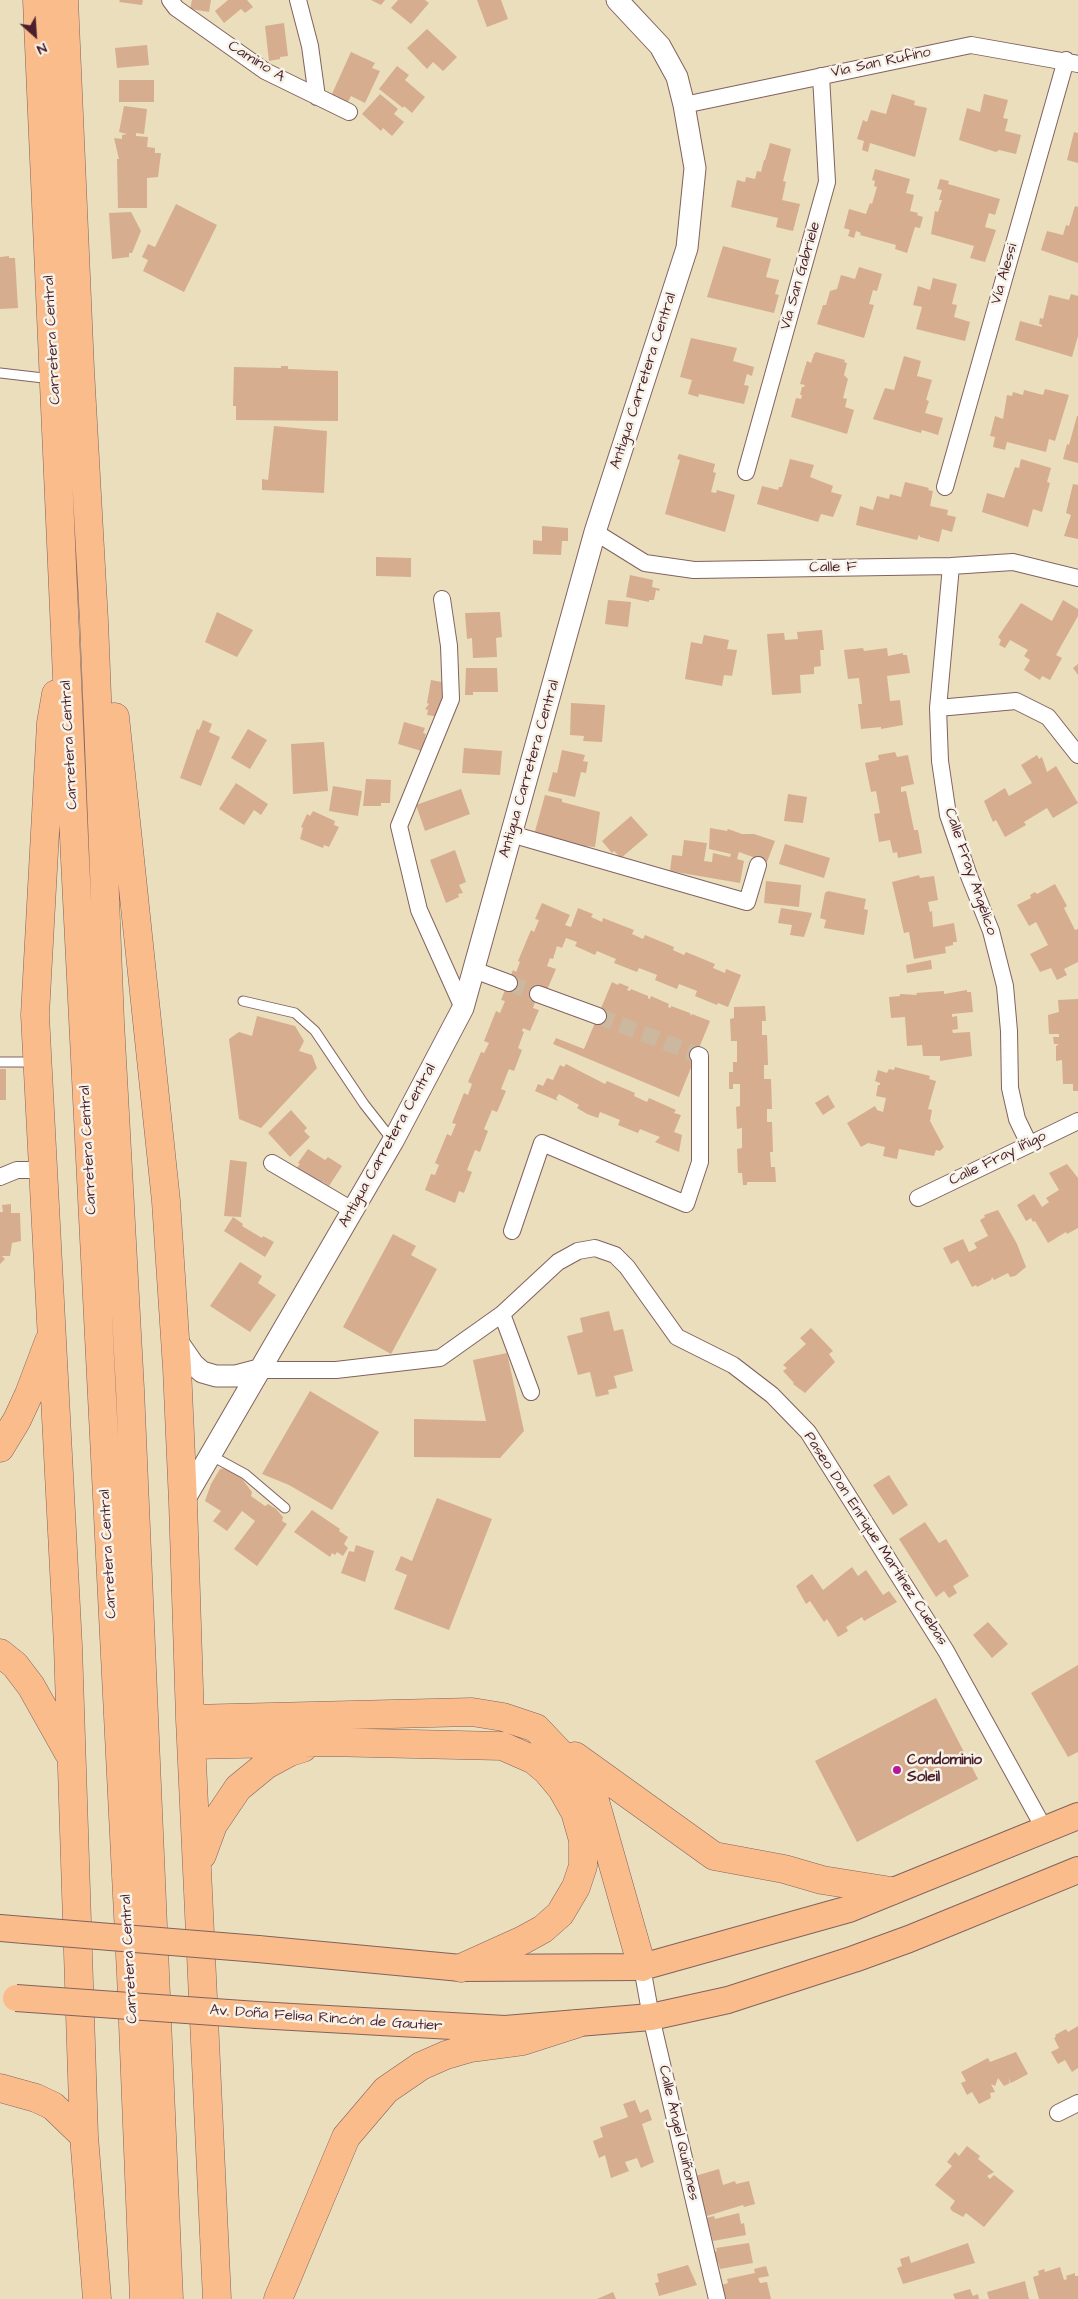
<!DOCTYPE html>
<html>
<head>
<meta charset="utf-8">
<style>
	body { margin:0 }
	#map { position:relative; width:1078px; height:2299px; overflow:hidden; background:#ebdebc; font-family:"Architects Daughter",sans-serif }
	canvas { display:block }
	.north { position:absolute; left:10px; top:10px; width:50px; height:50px; -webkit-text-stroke:4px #f7f3e8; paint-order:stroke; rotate:154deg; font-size:14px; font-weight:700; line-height:20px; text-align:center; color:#4a1f2b }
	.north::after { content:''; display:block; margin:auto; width:18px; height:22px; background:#4a1f2b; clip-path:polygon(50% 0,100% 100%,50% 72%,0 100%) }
</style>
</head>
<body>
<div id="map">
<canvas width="1078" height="2299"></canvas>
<div class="north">N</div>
</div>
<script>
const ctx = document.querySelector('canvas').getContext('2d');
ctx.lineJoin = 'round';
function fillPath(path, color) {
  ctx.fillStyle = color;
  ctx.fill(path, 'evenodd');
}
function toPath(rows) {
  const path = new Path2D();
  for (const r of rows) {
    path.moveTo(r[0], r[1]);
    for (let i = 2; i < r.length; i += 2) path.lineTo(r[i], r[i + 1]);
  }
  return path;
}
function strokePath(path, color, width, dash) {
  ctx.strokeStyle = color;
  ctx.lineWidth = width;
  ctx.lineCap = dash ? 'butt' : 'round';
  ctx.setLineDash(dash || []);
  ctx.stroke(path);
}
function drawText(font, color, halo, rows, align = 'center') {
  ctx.font = font + ' "Architects Daughter",sans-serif';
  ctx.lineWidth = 5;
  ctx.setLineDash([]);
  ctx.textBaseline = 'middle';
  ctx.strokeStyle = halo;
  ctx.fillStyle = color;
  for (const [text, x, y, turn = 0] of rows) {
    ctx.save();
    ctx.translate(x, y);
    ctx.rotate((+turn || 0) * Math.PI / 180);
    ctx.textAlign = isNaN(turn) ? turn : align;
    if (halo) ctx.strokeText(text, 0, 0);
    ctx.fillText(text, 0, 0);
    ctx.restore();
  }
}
fillPath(toPath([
	[120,0,143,0,142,5,119,2],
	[192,0,211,0,209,12,190,9],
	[228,0,247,0,253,7,245,13,241,9,224,23,215,11],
	[371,0,385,0,381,5],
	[398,0,425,0,429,3,411,24,391,8],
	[477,0,501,0,508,19,487,27],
	[284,23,288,56,280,57,280,59,269,61,265,26],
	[427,29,457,57,443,71,433,62,427,69,407,48],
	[147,45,149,65,117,68,115,48],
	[351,52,375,63,372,68,380,71,365,103,351,96,347,104,331,96],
	[397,66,409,75,405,80,425,97,412,113,404,106,403,108,379,89],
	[119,80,154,80,154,102,119,102],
	[380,94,398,109,394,114,404,122,392,136,383,128,381,131,362,114],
	[892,94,915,101,914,105,927,108,915,157,870,143,868,152,862,150,864,141,857,139,863,120,867,122,871,110,886,114],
	[984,94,1008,100,1003,118,1008,119,1005,131,1021,135,1016,154,999,150,996,152,959,140,967,108,980,112],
	[124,106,147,109,144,134,136,133,136,136,148,137,147,147,155,148,155,153,161,153,158,177,147,178,147,208,118,208,117,159,119,159,114,138,122,139,122,135,127,134,119,132],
	[1074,132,1078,133,1078,163,1067,160],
	[770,143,791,149,783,181,786,182,782,200,800,204,793,231,776,227,778,218,731,207,737,180,745,182,746,177,755,179,757,171,761,172,764,160,765,160],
	[875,169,910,179,906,193,914,195,910,211,918,213,917,215,923,217,920,228,915,227,907,253,895,249,896,245,860,235,861,233,856,231,854,238,848,236,850,230,844,228,849,209,866,214,870,203,872,204,877,187,874,186,875,181,872,180],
	[940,179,949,181,948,184,1000,199,995,215,989,213,985,227,996,230,985,262,970,258,974,246,931,234,935,211,938,212,942,200,939,200,942,190,937,189],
	[176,204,217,225,184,292,143,271,148,260,142,257,148,244,155,247],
	[1075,206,1078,207,1078,263,1041,250,1047,231,1063,235,1066,225,1069,226],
	[131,212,141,231,132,253,129,253,129,257,112,259,109,213],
	[723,246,771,259,766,277,779,280,775,294,779,295,774,313,707,297],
	[9,256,9,258,15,258,18,308,0,309,0,257],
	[859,267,882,274,877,291,873,290,869,304,874,305,864,338,817,324,823,305,826,305,830,291,837,289,841,275,855,279],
	[933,278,957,284,952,304,957,305,954,317,970,322,965,341,916,329,922,307,913,305,918,286,930,290],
	[1071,294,1078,296,1078,336,1072,357,1015,340,1020,321,1042,327,1042,325,1039,324,1040,318,1043,319,1049,295,1069,300],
	[691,338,737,348,733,361,754,367,752,376,747,374,744,385,749,386,744,404,699,394,698,397,688,394,692,380,680,377],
	[816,352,845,360,844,362,847,363,844,375,848,379,843,398,847,399,845,407,854,410,847,434,791,417,796,398,801,399,802,395,800,395,802,387,804,387,805,385,800,384,807,361,811,363,814,354],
	[904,356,921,361,917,376,932,380,926,400,929,401,925,413,943,418,938,435,922,430,921,433,873,419,885,388,894,390],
	[281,366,288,366,288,369,338,371,338,421,236,420,236,406,233,406,234,367,281,368],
	[1045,389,1069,395,1055,441,1049,439,1046,452,1007,442,1005,450,993,447,995,437,990,436,995,416,1003,419,1007,395,1012,396,1013,392,1023,395,1024,390,1043,395],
	[1077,416,1078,416,1078,463,1063,459,1067,444,1069,445],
	[274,426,327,431,324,493,262,490,262,479,268,480],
	[679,454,715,464,713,472,716,473,711,492,716,493,717,490,735,495,725,532,665,514,680,460,677,459],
	[790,459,814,465,810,477,833,486,831,492,842,495,833,517,821,514,818,522,757,504,762,486,778,490,779,487,782,487],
	[1021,459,1051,468,1047,482,1050,483,1042,512,1033,509,1028,527,982,512,987,493,1004,498,1015,467,1019,468],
	[905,482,929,488,928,490,933,491,930,506,948,510,947,515,956,517,952,532,942,529,939,542,920,537,920,536,919,535,917,540,856,525,860,506,873,510,877,496,889,499,890,494,901,497],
	[1073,484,1078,485,1078,539,1064,536,1071,515,1066,513],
	[542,526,568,528,568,541,562,541,561,555,533,554,533,540,542,541],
	[376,557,411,558,411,577,376,576],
	[630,575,653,580,652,587,660,589,659,591,656,590,654,600,649,600,649,602,626,597],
	[608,600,631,602,628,627,605,624],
	[1063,600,1078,609,1078,616,1056,655,1062,658,1050,680,1042,676,1040,680,1024,670,1030,660,1024,656,1028,650,1010,640,1005,648,999,645,1001,640,998,637,1021,603,1052,621],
	[217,612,253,630,237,657,205,642],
	[500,612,502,637,496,638,497,657,473,658,472,638,467,639,465,613],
	[822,630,824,650,820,650,821,666,814,667,814,674,800,675,801,693,772,695,767,634,784,633,785,640,798,639,797,632],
	[704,635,729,640,727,649,737,650,732,676,724,675,722,686,685,679,691,642,702,644],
	[863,648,864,651,887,648,888,656,903,653,903,655,907,655,910,673,887,676,890,701,900,700,903,725,881,729,881,727,861,729,858,704,862,704,859,678,848,679,844,650],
	[1078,664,1078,675,1073,668],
	[466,668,497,668,498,692,473,692,473,695,465,695],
	[431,680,447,683,440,717,427,715,428,710,425,709,429,704,427,703],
	[571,703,605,705,602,742,583,741,584,736,570,735],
	[203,720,212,724,209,732,220,737,201,786,180,778,197,729,199,730],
	[404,722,425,728,423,733,426,734,424,743,428,744,425,752,398,744],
	[248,729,267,740,250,769,231,758],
	[324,742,328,791,293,794,291,744],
	[464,748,502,751,500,775,462,773],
	[562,750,585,755,583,761,588,762,586,773,581,772,575,797,548,791,553,772,557,773],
	[895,752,897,757,908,755,914,784,901,787,901,792,906,791,914,830,918,830,922,853,898,858,897,852,893,853,890,840,879,842,874,814,880,813,876,791,871,792,865,763,879,760,878,755],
	[1037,755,1039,759,1042,757,1047,772,1056,766,1078,803,1053,818,1047,808,1024,822,1026,825,1005,837,996,820,993,822,984,801,1005,788,1009,796,1032,783,1021,765],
	[366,779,391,780,390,803,381,803,381,806,363,806],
	[236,783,268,804,261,815,254,810,244,825,219,809],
	[333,786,362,791,358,816,329,811],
	[461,789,470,814,425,831,416,805],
	[788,794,807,797,803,823,784,821],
	[545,795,562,799,562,802,600,812,595,847,585,846,584,848,534,835],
	[313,811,335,821,334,825,339,827,329,847,324,845,323,848,300,839,303,828,301,827,307,814,310,816],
	[631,816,648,835,621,858,614,851,612,853,602,841],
	[710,828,727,831,728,829,742,834,754,834,775,841,767,862,739,852,737,859,744,861,740,883,670,871,672,855,682,856,684,840,707,843,704,861,712,862,713,853,730,857,731,854,709,849],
	[785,844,830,858,824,878,779,864],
	[455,850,466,882,459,885,463,893,458,894,459,897,446,903,430,860],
	[919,875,920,878,934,876,938,900,928,902,930,912,932,911,933,927,954,923,957,942,953,942,953,945,945,947,946,953,914,959,909,932,904,933,892,882],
	[766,881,801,885,799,907,764,903],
	[1055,884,1067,906,1064,908,1075,930,1078,929,1078,962,1064,969,1067,975,1057,980,1051,968,1040,972,1030,954,1048,945,1036,922,1029,926,1017,905,1031,898,1030,895,1035,892,1037,894],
	[828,891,866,899,864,909,868,910,864,935,824,928,826,920,820,918,825,893],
	[542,903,570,915,565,925,571,927,578,908,593,914,591,917,602,922,603,918,634,930,632,934,643,939,645,935,674,947,673,950,684,955,686,952,715,964,713,968,725,973,726,969,741,975,728,1007,718,1003,717,1005,695,996,697,991,679,984,677,989,655,980,657,975,639,968,637,972,614,963,616,959,597,951,595,955,575,946,577,942,566,938,562,948,557,946,553,959,550,958,547,966,556,969,547,990,539,991,533,1008,539,1010,530,1031,523,1028,522,1031,524,1032,518,1048,522,1050,514,1071,509,1069,501,1089,506,1091,497,1112,492,1110,484,1129,488,1131,480,1152,475,1150,467,1170,472,1172,464,1193,459,1191,455,1203,425,1190,431,1174,435,1175,439,1165,435,1163,447,1134,451,1136,456,1124,452,1123,464,1093,468,1095,472,1084,468,1082,481,1052,484,1053,489,1043,484,1041,496,1011,500,1013,505,1001,501,1000,513,970,516,972,520,962,518,961,531,930,534,932,539,920,535,919],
	[781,908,812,913,804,937,790,935,792,925,778,923],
	[931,960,932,969,907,973,906,965],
	[612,982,618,985,619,983,629,987,627,990,630,991,631,989,648,996,648,998,650,999,651,996,669,1004,668,1007,671,1008,671,1006,690,1013,691,1016,692,1014,710,1021,679,1097,553,1044,556,1038,584,1049],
	[967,990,967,992,971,992,973,1012,952,1014,952,1017,957,1016,958,1029,952,1030,953,1033,970,1032,972,1056,940,1061,940,1056,923,1056,922,1045,907,1046,905,1017,891,1018,889,997,900,996,900,994,917,995,916,993,944,991,944,994],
	[1078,999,1078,1091,1073,1091,1073,1084,1063,1084,1062,1060,1056,1061,1056,1046,1059,1044,1054,1044,1053,1037,1059,1037,1059,1034,1049,1034,1048,1015,1059,1012,1058,1000],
	[765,1006,766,1021,762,1021,762,1035,767,1035,768,1065,764,1065,764,1079,771,1079,772,1109,767,1109,767,1122,772,1122,773,1152,770,1152,771,1167,775,1167,776,1182,747,1182,747,1185,743,1185,742,1173,738,1173,737,1149,742,1148,742,1128,737,1129,736,1107,740,1106,740,1084,733,1084,733,1089,729,1089,729,1072,733,1072,733,1062,737,1062,737,1041,731,1041,730,1019,734,1018,734,1007],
	[257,1016,295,1026,304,1041,299,1051,312,1055,317,1068,261,1128,239,1119,229,1039,239,1032,252,1036],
	[566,1064,605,1084,607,1081,635,1093,634,1096,647,1102,649,1098,676,1110,674,1113,681,1115,674,1132,682,1135,679,1152,655,1142,660,1137,640,1129,638,1133,618,1125,620,1120,600,1112,598,1118,587,1114,577,1108,579,1105,559,1094,556,1098,558,1101,535,1091,538,1084,543,1086,547,1078,553,1080,560,1065,564,1067],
	[895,1067,930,1076,929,1079,936,1081,928,1109,932,1110,930,1121,944,1147,940,1151,936,1150,934,1156,899,1149,897,1159,883,1156,885,1147,868,1143,861,1147,847,1123,875,1106,877,1110,883,1112,886,1098,876,1096,878,1085,880,1085,880,1083,875,1081,878,1070,887,1073,889,1069,894,1070],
	[0,1069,6,1069,6,1100,0,1100],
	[828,1095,835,1107,823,1115,815,1103],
	[291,1110,307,1128,304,1131,310,1137,290,1157,268,1133],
	[308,1149,325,1160,328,1157,342,1166,329,1186,323,1182,320,1186,295,1170,300,1164,298,1163],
	[230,1160,247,1162,241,1217,224,1216],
	[1067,1164,1078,1178,1078,1228,1067,1234,1066,1232,1048,1243,1035,1221,1033,1222,1031,1218,1026,1221,1017,1205,1034,1194,1042,1207,1049,1202,1046,1198,1059,1190,1049,1173],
	[11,1204,11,1213,20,1213,21,1241,12,1243,10,1256,2,1256,5,1259,0,1264,0,1212,3,1212,2,1205],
	[998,1210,1017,1244,1026,1267,1015,1276,1010,1277,1008,1273,994,1280,992,1277,991,1280,977,1287,976,1285,972,1287,958,1260,951,1264,943,1248,963,1239,969,1252,977,1248,974,1243,988,1236,980,1220,985,1217,984,1215],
	[233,1217,243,1224,242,1226,262,1238,263,1236,274,1242,265,1257,224,1231],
	[393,1234,416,1246,411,1255,437,1269,391,1354,343,1327],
	[240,1262,262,1276,258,1283,276,1295,250,1332,210,1306],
	[609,1311,614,1331,623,1329,633,1371,614,1376,617,1388,608,1390,609,1394,596,1397,590,1372,578,1375,567,1336,583,1332,580,1318],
	[811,1328,833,1351,829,1354,835,1362,805,1393,793,1384,794,1383,783,1371,787,1368,783,1365,806,1344,800,1338],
	[507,1353,524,1431,500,1458,414,1457,414,1419,486,1421,473,1360],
	[310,1391,379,1432,332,1510,289,1485,262,1474],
	[226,1468,239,1475,252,1492,251,1496,265,1506,268,1504,276,1509,283,1517,282,1521,287,1524,257,1566,234,1549,255,1521,242,1511,227,1531,213,1521,221,1511,205,1501,211,1484,220,1469],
	[889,1475,908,1505,893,1515,873,1485],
	[437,1498,492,1519,449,1630,394,1609,407,1575,395,1570,401,1556,412,1561],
	[312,1510,340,1529,339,1531,348,1537,344,1544,348,1548,343,1556,337,1552,335,1555,332,1553,330,1557,294,1532],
	[925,1522,939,1543,946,1539,969,1576,953,1586,957,1593,949,1598,944,1591,936,1597,899,1539],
	[356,1545,374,1551,365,1582,341,1573,349,1551,354,1552],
	[852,1567,858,1576,866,1570,883,1595,889,1591,897,1602,864,1621,862,1617,846,1627,848,1631,838,1637,827,1619,824,1622,810,1601,806,1604,796,1586,812,1574,823,1590],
	[988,1622,1008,1644,992,1658,973,1635],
	[1078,1665,1078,1752,1068,1757,1031,1693],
	[936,1698,978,1779,857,1842,815,1761],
	[1078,2026,1078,2068,1072,2072,1065,2060,1058,2064,1051,2052,1059,2048,1054,2038,1056,2037,1055,2035,1066,2029,1068,2032],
	[1016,2052,1028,2074,1011,2083,1008,2078,1010,2083,1004,2086,998,2078,995,2086,991,2084,995,2092,990,2093,991,2098,979,2104,972,2092,967,2095,961,2083,966,2081,961,2072,988,2058,990,2062],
	[635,2100,640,2113,648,2109,652,2120,642,2124,654,2162,641,2168,637,2158,625,2162,629,2171,611,2178,605,2155,599,2158,593,2141,603,2137,600,2127,628,2117,623,2104],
	[967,2146,980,2156,978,2159,994,2172,987,2176,990,2179,994,2175,1014,2191,984,2227,966,2213,963,2217,952,2211,950,2208,955,2201,935,2185,952,2166,947,2162,955,2152,959,2156],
	[719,2169,723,2185,735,2181,736,2184,749,2181,755,2204,744,2207,743,2205,707,2216,695,2176],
	[739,2213,741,2224,744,2223,746,2235,713,2241,706,2218,714,2216,715,2219],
	[749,2243,753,2263,720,2269,718,2262,715,2262,713,2252,717,2251,716,2248],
	[968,2243,975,2263,903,2284,897,2268,902,2266,900,2259,909,2256,911,2263],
	[688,2265,697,2285,659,2296,655,2283,659,2282,657,2274],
	[766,2266,769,2276,758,2278,760,2283,767,2282,771,2299,726,2299,722,2285,728,2283,727,2279,755,2273,754,2269],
	[1060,2267,1064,2280,1067,2279,1066,2276,1075,2273,1075,2276,1078,2276,1078,2299,1039,2299,1033,2277,1039,2275,1038,2271,1044,2269,1045,2272],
	[1025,2281,1029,2299,989,2299,987,2292],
	[970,2289,973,2296,978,2294,979,2299,955,2299,953,2294],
	[613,2292,616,2299,597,2299]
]), '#d6ad8f');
strokePath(toPath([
	[509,983,538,994],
	[598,1016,698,1055]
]), '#cbb89f', 16, [16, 8]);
const service = toPath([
	[0,373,52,379],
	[243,1001,295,1013,315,1031,364,1104,393,1141],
	[0,1062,35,1062],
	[210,1455,245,1474,285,1508]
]);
const minor = toPath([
	[170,0,176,8,265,71,349,112],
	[298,0,310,46,317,97],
	[684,105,971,45,1078,64],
	[746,472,827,182,821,76],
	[945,487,1066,60],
	[595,532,645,563,694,570,951,566,1013,562,1078,578],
	[951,566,938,708,940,761,948,815,969,876,991,931,1005,986,1009,1031,1010,1088,1017,1119,1029,1144],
	[442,599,449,646,451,699,399,826,419,910,463,1008],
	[938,708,1016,701,1048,717,1078,755],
	[511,834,747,902,758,865],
	[474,970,509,983],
	[538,994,598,1016],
	[272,1163,352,1210],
	[0,1177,17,1170,43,1170],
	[918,1198,1078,1121],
	[512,1231,542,1143,686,1204,700,1162,700,1056,698,1055],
	[502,1314,531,1392],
	[259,1370,336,1370,440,1358,502,1314,558,1262,578,1251,595,1248,615,1255,627,1267,677,1337,733,1365,772,1395,808,1432,946,1651,1045,1830],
	[642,1967,651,2017,717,2299],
	[1058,2113,1078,2103]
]);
const tertiary = toPath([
	[175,1338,193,1364,202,1372,216,1376,236,1376,259,1370],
	[183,1502,393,1141,463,1008,595,532,687,248,695,168,684,105,677,77,660,46,617,0]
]);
const primary = toPath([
	[0,1928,24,1930],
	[258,1949,461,1968,642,1967,849,1909,1078,1816],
	[257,2015,505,2029,651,2017,728,2000,854,1959,909,1939,1078,1870]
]);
const trunk = toPath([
	[37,0,75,859,131,1974,144,2299],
	[64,0,80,369,94,621,110,1022,130,1389,169,2299],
	[56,694,51,723,35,1015,68,1646,84,2136,97,2299],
	[115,717,166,1201,177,1368,183,1502,190,1719,217,2299],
	[0,1448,17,1420,29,1394,49,1341],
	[0,1653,15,1665,31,1686,68,1752],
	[190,1719,472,1712,503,1717,536,1728,573,1767,588,1786,595,1801,642,1967],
	[192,1745,325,1742,502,1746,534,1760,547,1771,562,1789,575,1812,583,1840,583,1866,576,1887,560,1914,543,1929,523,1940,461,1968],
	[575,1756,714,1856,784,1869,822,1880,891,1891],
	[202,1855,213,1825,238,1788,266,1765,290,1752,303,1748],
	[0,2088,36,2098,53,2106,84,2136],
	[278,2299,346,2137,386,2090,421,2066,446,2055,470,2048,523,2041,576,2024]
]);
strokePath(service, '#82625e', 11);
strokePath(minor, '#82625e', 18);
strokePath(tertiary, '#82625e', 23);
strokePath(primary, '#82625e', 28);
strokePath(trunk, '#82625e', 29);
strokePath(service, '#fff', 9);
strokePath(minor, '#fff', 16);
strokePath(tertiary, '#fff', 21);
strokePath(primary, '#fabc8b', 26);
strokePath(trunk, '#fabc8b', 28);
const primaryBridge = toPath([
	[24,1930,258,1949],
	[16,1998,257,2015]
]);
strokePath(primaryBridge, '#82625e', 28, []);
strokePath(primaryBridge, '#fabc8b', 26);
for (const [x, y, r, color] of [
	[897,1770,5,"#b5179e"]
]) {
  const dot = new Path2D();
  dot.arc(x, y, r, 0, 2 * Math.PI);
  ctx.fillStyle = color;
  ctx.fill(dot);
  strokePath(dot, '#f7f3e8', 2);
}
drawText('15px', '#4a1f2b', '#f7f3e8', [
	["Camino A",256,62,32],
	["Via San Rufino",881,63,-12],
	["Vía Alessi",1005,274,-74],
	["Vía San Gabriele",801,276,-74],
	["Carretera Central",53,340,-93],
	["Antigua Carretera Central",644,381,-72],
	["Calle F",833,568,-1],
	["Carretera Central",70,745,-93],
	["Antigua Carretera Central",530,769,-74],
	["Calle Fray Angélico",970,872,71],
	["Antigua Carretera Central",388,1146,-61],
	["Carretera Central",89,1150,-93],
	["Calle Fray Íñigo",998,1159,-26],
	["Paseo Don Enrique Martínez Cuebas",875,1539,57],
	["Carretera Central",109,1554,-93],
	["Carretera Central",130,1959,-93],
	["Av. Doña Felisa Rincón de Gautier",326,2019,4],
	["Calle Ángel Quiñones",678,2133,77]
]);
drawText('bold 15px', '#4a1f2b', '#f7f3e8', [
	["Condominio",907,1761],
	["Soleil",907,1778]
], 'left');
</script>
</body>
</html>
